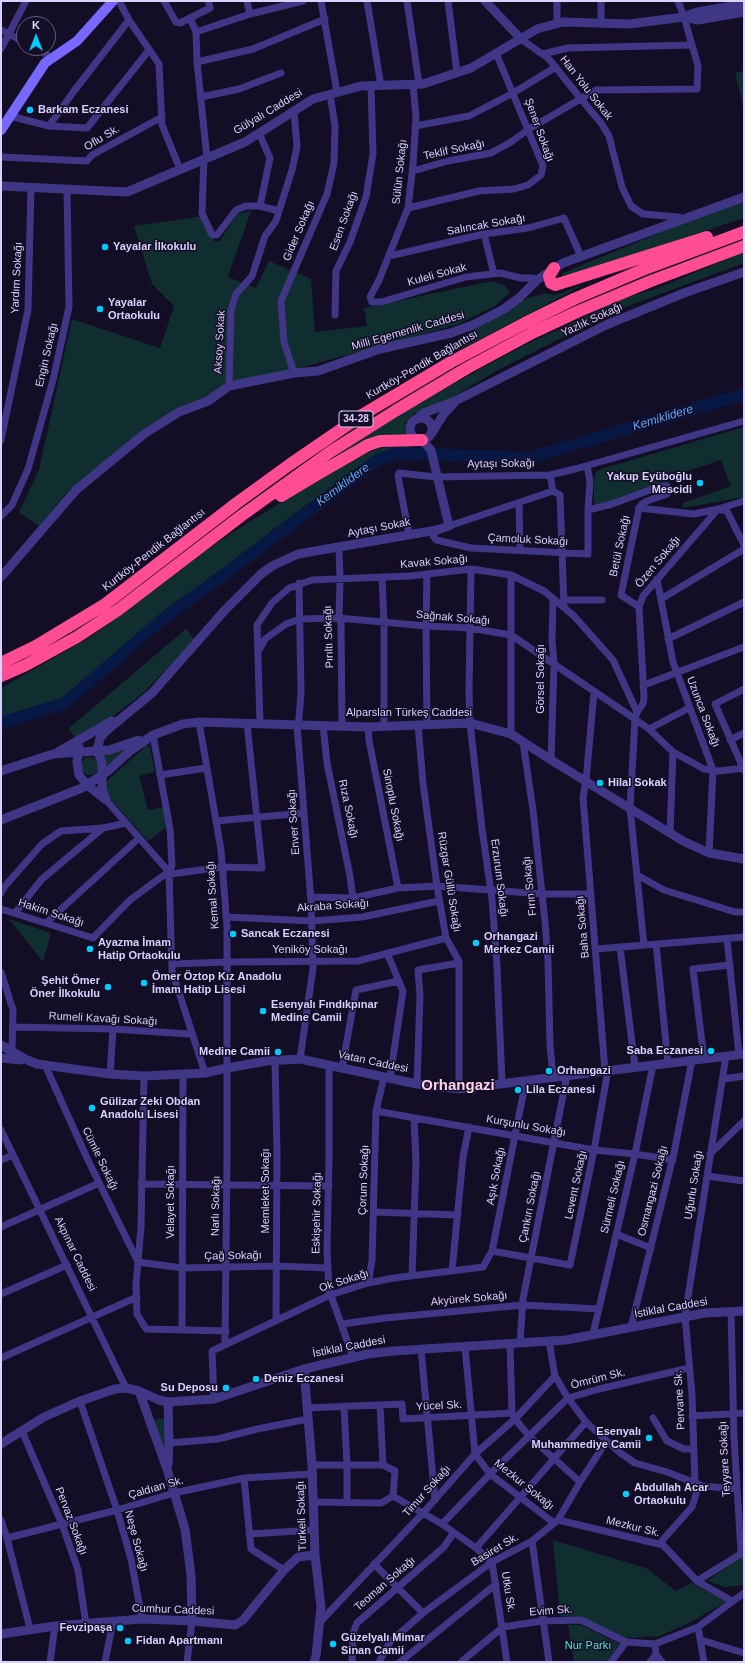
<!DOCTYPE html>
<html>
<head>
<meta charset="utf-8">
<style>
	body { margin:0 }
	#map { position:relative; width:745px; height:1663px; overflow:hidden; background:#130d25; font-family:Arial,sans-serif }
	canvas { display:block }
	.frame { position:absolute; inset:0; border:2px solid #dad1ff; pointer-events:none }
	.north { position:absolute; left:16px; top:16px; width:40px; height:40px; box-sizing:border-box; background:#130d25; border:1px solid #635b7c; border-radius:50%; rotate:0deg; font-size:11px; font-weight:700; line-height:16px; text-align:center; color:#dad1ff }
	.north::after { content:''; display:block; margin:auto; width:14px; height:18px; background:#00cdfc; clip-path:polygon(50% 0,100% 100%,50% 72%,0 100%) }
</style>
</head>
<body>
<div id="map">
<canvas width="745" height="1663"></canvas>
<div class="frame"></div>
<div class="north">K</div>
</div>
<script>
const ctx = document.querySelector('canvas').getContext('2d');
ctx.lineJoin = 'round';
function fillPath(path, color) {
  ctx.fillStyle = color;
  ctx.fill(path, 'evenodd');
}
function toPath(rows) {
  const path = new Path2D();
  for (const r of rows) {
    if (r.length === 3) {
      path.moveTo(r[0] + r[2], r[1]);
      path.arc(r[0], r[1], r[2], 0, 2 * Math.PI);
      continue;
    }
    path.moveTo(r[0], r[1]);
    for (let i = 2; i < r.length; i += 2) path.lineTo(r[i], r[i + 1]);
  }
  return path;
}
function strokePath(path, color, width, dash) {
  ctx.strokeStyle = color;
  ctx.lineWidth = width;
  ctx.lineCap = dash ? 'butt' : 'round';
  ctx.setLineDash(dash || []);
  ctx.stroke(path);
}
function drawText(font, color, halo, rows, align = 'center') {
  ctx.font = font + ' Arial,sans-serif';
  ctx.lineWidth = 3;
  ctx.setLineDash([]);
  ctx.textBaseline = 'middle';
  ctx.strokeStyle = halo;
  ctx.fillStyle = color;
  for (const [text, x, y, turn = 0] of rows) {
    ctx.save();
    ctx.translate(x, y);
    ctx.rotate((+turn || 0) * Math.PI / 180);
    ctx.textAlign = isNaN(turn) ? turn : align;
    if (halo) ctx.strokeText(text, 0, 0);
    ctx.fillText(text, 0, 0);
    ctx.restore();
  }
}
fillPath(toPath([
	[744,71,744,110,735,73],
	[744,199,744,218,635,254,560,277,563,273,729,204],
	[251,211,228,277,256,288,269,261,311,279,315,332,367,326,364,308,492,281,505,286,510,292,495,306,456,325,303,367,234,381,206,398,147,426,68,491,39,526,19,512,39,470,72,319,160,348,174,306,152,284,134,226,204,216,214,241,219,242,237,214],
	[744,252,744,263,612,312,498,370,442,403,415,413,405,423,406,435,373,437,318,467,411,407,521,347,624,298,656,289],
	[585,284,561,297,461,349,457,339,495,318,515,303,544,293,555,295],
	[744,427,744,497,683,508,683,503,731,486,721,460,667,478,668,482,594,508,594,478,596,472,601,469],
	[404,446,422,449,394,449,376,456,298,511,171,607,64,698,1,718,1,688,92,636,209,548,257,517,359,456,380,448],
	[186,629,195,640,143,693,108,720,75,739,69,728],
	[147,745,150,748,155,772,139,776,148,810,163,807,167,827,148,841,107,795,105,784,109,779],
	[126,748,108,767,103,754],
	[90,766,9],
	[9,919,51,933,43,962],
	[161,1418,164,1419,166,1449,162,1449,154,1423,157,1419],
	[553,1540,646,1568,676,1591,691,1583,727,1601,691,1622,660,1636,627,1638,582,1618,560,1616],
	[744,1555,744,1585,725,1587,707,1581],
	[568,1625,581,1625,620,1644,606,1662,574,1662]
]), '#102e2f');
strokePath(toPath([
	[1,723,65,703,165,617,217,580,377,460,396,453,529,458,744,394]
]), '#071844', 12);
strokePath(toPath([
	[119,1,129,20,159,64,162,125,180,169],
	[164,1,176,22,180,23,210,8,208,1],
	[247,1,250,14],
	[321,1,337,92],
	[367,1,381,86],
	[407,1,419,84],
	[448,1,457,73],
	[557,1,557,23],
	[190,18,196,32,197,62,207,158],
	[601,23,601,1],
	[1,30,24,42],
	[196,32,250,14,303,1],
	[521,39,549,59,581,99,601,123,609,136,622,187,631,206,643,214,679,217],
	[35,48,52,58],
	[1,49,26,1],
	[542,54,568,48,692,45],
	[197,62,253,49,325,19],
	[413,85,416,117,413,165,408,208,379,280,370,297,372,302,381,302,466,277,500,273,521,278,533,278],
	[201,97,239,89,281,73],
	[10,116,49,126,87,128,149,50],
	[49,126,74,91,129,20],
	[415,126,469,116,513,93,556,67],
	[1,157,87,161,92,155,162,117],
	[204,159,202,213,212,235,217,235,236,210,246,206,260,206,270,158,259,133],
	[413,171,448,161,491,153,511,142,529,129,596,90,697,89,698,66,684,17,678,1],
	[408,208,479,191,514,189,528,185,541,175,543,166,496,53],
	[279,211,292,170,297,147,294,111],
	[484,234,494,274],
	[389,256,484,234,528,228,564,218,579,252],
	[335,315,336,271,350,242,366,197,373,154,371,86],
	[294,373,284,342,281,301,327,194,334,163,335,126,330,94],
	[229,386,231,310,236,294,252,276,265,236,276,221,279,211,260,206],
	[1,440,28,310,31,187],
	[550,475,553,491],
	[519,503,520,550],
	[639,508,694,514,718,509,727,511,744,545],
	[588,510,612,504,658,487,667,486,669,489,667,494,647,501,642,504,639,508,621,595,639,607],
	[1,516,12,505,28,469,53,380,69,307,67,189],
	[449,526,553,491,560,495,564,607],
	[437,530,433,536,436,540,471,548,588,554,588,510,590,481,587,466],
	[409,534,398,476,399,473,436,477,550,475,575,469,744,421],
	[339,548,340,580,339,618,341,623,342,725],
	[471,569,469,692,470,723,482,829,492,899,497,966,502,1083],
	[427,574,426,626,427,724],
	[511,575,511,734],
	[382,577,384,622,384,726],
	[657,579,673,662,713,770,709,853],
	[299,583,301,692,299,719,297,725,311,901,313,968,300,1059],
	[661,599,744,549],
	[564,600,602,600],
	[668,639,744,602],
	[258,652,265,639,286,624,300,619,339,618,426,626,470,628,511,635,635,719,649,729,673,752,704,769,719,771,744,768],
	[644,685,744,647],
	[744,689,715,704,744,770],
	[594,692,586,781,583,797,605,1071],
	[637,712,643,704,644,697,639,607,643,596,718,509,744,501],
	[199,722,221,850,227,926,227,1159,225,1345],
	[260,723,257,625,272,603,289,588,312,580,410,576,471,569,511,575,544,591,574,616,613,660,637,712,635,719,630,808,644,945],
	[323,725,327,763,350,876,353,898],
	[418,725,423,783,437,886,446,938,459,961,459,1089],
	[368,727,369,740,398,888],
	[649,729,689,708],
	[153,735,170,829,172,865,169,872,172,971,205,1073],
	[730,740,744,733],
	[523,742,533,810,545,922,548,961,550,1045,553,1077],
	[551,760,554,664,552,640,553,599],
	[160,775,206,768],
	[106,800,169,872],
	[216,821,304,813],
	[670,833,673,752],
	[637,875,664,890,735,912,744,912],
	[1,893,5,886,42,844,61,831,103,828,126,823],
	[311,897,353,898,398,888,437,886,542,894,591,894],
	[1,909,93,938,130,900,164,875,222,867,262,868,247,723],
	[15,913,42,879,103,828],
	[226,917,312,921,362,917,439,901],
	[46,923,139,838],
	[727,939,739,1055],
	[656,944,668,1063],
	[620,947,635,1067],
	[596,949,744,937],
	[387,953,403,991,390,1078],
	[172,964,227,962,358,961,446,938],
	[1,972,13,1010,12,1052],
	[13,1027,113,1029,189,1034,192,1033],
	[704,1059,693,969,730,965],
	[275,1061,277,1153,276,1321],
	[45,1065,87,1158,138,1262],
	[329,1065,329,1160,327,1250,329,1290,353,1357],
	[342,1068,356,990,399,981],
	[110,1074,113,1029],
	[144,1076,141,1227,136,1285,137,1314,146,1329,226,1331],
	[723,1079,744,1076],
	[417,1084,420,996,418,970,459,963],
	[376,1111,594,1150,635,1154,673,1160],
	[1,1130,126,1388],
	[710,1154,744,1121],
	[1,1160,13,1155],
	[707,1176,744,1181],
	[141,1184,329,1186],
	[374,1212,458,1215],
	[1,1227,99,1183],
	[616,1234,651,1248],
	[492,1251,570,1265,594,1150,608,1070],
	[138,1262,182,1268,276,1266,328,1268],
	[452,1271,463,1157,469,1127],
	[412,1276,416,1162,414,1118],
	[368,1283,372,1261,376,1111,384,1077],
	[1,1294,67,1265],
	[731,1312,734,1438,741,1552],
	[342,1324,385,1318,523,1305,599,1309],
	[631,1327,674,1153,692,1060],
	[182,1330,183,1075],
	[593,1334,635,1154,653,1065],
	[549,1341,555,1376,568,1398,586,1422,619,1452,635,1463,667,1472,703,1486,737,1489],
	[520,1343,523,1299,567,1075],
	[510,1344,512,1413,515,1419,529,1436,580,1482],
	[465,1347,475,1454,490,1474,554,1523],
	[421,1349,435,1500],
	[1,1358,137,1297],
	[214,1399,212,1351,330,1295,368,1283,394,1278,483,1267,492,1251,526,1080],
	[80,1401,117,1510,131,1559,142,1619],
	[380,1405,383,1465],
	[344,1406,347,1465,347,1502],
	[307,1408,402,1404,403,1419,512,1413],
	[692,1416,744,1413],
	[653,1418,667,1441,684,1449,694,1449],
	[22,1431,62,1524,78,1570,86,1624],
	[169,1443,218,1439,257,1429,308,1419],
	[312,1465,383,1465,395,1471,393,1496],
	[244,1478,251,1549,284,1570],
	[695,1483,692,1395,685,1316,726,1056],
	[393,1496,442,1524,476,1548,492,1562,507,1662],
	[313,1502,381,1503,393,1496],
	[1,1520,7,1538,30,1629],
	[558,1520,663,1545,697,1581,732,1601],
	[442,1524,490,1474,568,1398,599,1389,689,1368],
	[249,1534,314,1530],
	[7,1538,117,1510,174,1493,244,1478,312,1474],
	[532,1541,549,1662],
	[659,1544,692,1507,699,1485],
	[476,1548,586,1422],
	[374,1564,423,1613],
	[697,1581,744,1552],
	[319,1623,424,1512,475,1454,515,1419,555,1376],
	[698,1627,704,1662],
	[701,1640,744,1653],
	[656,1654,662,1662],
	[50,1662,55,1626],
	[105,1662,113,1621],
	[187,1662,192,1621],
	[352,1662,353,1633,357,1623,444,1547,452,1535,452,1532],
	[379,1662,390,1642,423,1613,492,1562,532,1541,558,1520,580,1482,606,1442],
	[400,1662,496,1584],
	[461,1662,503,1627,542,1621,581,1620,626,1642],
	[611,1662,626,1642,655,1644,698,1627,744,1593],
	[650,1662,656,1654,655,1644]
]), '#403686', 7);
strokePath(toPath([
	[485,1,521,39],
	[684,17,698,20,744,12],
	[1,186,127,192,245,142,313,99,361,86,423,84,471,68,537,29,563,22,629,24,684,17,697,12,744,4],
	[421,429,11],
	[418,418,424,413,455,401,606,325,684,293,744,272],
	[432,433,443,415,454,403],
	[1,577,76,490,144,434,179,412,208,401,229,386,294,373,318,371,380,349,451,333,475,324,504,309,519,298,537,280,563,263,744,197],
	[79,747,77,762,79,775,87,785,106,800],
	[58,752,112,721],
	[1,771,53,754,109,750,139,740],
	[106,800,102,789,102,762,97,751,100,738,106,731,152,693,225,610,261,574,272,566,298,554,437,530,449,526,431,450,422,440],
	[1,820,82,788,108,771,130,751,153,735,183,724,199,722,368,727,470,723,511,734,551,760,683,841,709,853,744,859],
	[1,1045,25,1059,37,1064,110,1074,144,1076,205,1073,227,1068,267,1061,300,1059,417,1084,459,1089,744,1054],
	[1,1058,21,1060],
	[304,1369,312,1465,315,1555,321,1607,316,1656,314,1662],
	[139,1391,167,1469,185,1529,191,1575,192,1621],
	[1,1444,44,1417,80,1401,115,1389,126,1388,139,1391,159,1400,168,1402,214,1399,304,1369,368,1354,393,1351,566,1340,705,1313,744,1311],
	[168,1465,169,1443,168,1402],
	[1,1634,55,1626,142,1619,192,1621,235,1625,243,1620,284,1570,298,1557,315,1555]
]), '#403686', 9);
strokePath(toPath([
	[1,130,45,63,77,41,113,1]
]), '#7968ff', 10);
strokePath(toPath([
	[554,268,549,276,551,283,555,285,707,237],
	[281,496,316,475,368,445,380,441,422,440],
	[1,663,36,646,104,605,238,502,289,465,362,415,451,362,525,323,574,299,647,268,744,232],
	[1,676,26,665,77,637,118,610,241,516,330,452,395,411,467,368,532,333,579,311,651,281,744,246]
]), '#ff4c92', 12);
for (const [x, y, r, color] of [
	[30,110,4,"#00cdfc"],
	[105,247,4,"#00cdfc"],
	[100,309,4,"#00cdfc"],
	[700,483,4,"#00cdfc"],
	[600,783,4,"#00cdfc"],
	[233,934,4,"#00cdfc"],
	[476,943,4,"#00cdfc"],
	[90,949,4,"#00cdfc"],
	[144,983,4,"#00cdfc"],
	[108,987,4,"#00cdfc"],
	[263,1011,4,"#00cdfc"],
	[711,1051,4,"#00cdfc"],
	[278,1052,4,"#00cdfc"],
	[549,1071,4,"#00cdfc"],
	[518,1090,4,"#00cdfc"],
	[92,1108,4,"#00cdfc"],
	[256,1379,4,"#00cdfc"],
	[226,1388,4,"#00cdfc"],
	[649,1438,4,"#00cdfc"],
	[626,1494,4,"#00cdfc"],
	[120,1628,4,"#00cdfc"],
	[128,1641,4,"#00cdfc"],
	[333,1644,4,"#00cdfc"]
]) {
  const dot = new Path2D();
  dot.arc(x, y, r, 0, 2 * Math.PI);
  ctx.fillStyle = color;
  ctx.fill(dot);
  strokePath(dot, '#130d25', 1.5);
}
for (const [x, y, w] of [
	[356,419,34]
]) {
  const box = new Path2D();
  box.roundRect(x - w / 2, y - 8, w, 16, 3);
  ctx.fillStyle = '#130d25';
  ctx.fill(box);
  strokePath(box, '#dad1ff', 1);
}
drawText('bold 10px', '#dad1ff', null, [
	["34-28",356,419]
]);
drawText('11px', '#dad1ff', '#130d25', [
	["Han Yolu Sokak",586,88,52],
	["Gülyalı Caddesi",268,112,-31],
	["Şener Sokağı",539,130,70],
	["Oflu Sk.",102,138,-31],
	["Teklif Sokağı",454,150,-12],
	["Sülün Sokağı",400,172,-84],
	["Esen Sokağı",344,221,-70],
	["Salıncak Sokağı",486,225,-10],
	["Gider Sokağı",299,231,-67],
	["Kuleli Sokak",437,275,-15],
	["Yardım Sokağı",17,278,-87],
	["Yazlık Sokağı",592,320,-25],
	["Milli Egemenlik Caddesi",408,331,-16],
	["Aksoy Sokak",220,342,-87],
	["Engin Sokağı",47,355,-77],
	["Kurtköy-Pendik Bağlantısı",422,365,-30],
	["Aytaşı Sokağı",501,464,-1],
	["Aytaşı Sokak",379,528,-11],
	["Çamoluk Sokağı",528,540,3],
	["Betül Sokağı",620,546,-78],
	["Kurtköy-Pendik Bağlantısı",154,550,-38],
	["Kavak Sokağı",434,562,-5],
	["Özen Sokağı",658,562,-50],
	["Sağnak Sokağı",453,618,5],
	["Pırıltı Sokağı",329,637,-92],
	["Görsel Sokağı",541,679,-90],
	["Uzunca Sokağı",703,712,69],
	["Alparslan Türkeş Caddesi",409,713],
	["Sinoplu Sokağı",393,805,79],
	["Rıza Sokağı",348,809,78],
	["Enver Sokağı",294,822,-94],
	["Erzurum Sokağı",499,878,83],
	["Rüzgar Güllü Sokağı",449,882,81],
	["Fırın Sokağı",530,886,-96],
	["Kemal Sokağı",213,895,-94],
	["Akraba Sokağı",333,906,-4],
	["Hakim Sokağı",51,913,18],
	["Baha Sokağı",583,927,-95],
	["Yeniköy Sokağı",310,950],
	["Rumeli Kavağı Sokağı",103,1019,3],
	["Vatan Caddesi",373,1062,12],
	["Kurşunlu Sokağı",526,1126,10],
	["Cümle Sokağı",100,1159,64],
	["Aşık Sokağı",496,1176,-79],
	["Çorum Sokağı",364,1180,-88],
	["Levent Sokağı",576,1185,-78],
	["Uğurlu Sokağı",694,1185,-81],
	["Memleket Sokağı",266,1191,-90],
	["Osmangazi Sokağı",653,1191,-76],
	["Sürmeli Sokağı",613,1197,-77],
	["Velayet Sokağı",171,1202,-90],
	["Narlı Sokağı",216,1206,-89],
	["Çankırı Sokağı",530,1207,-79],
	["Eskişehir Sokağı",317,1213,-89],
	["Akpınar Caddesi",75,1254,64],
	["Çağ Sokağı",233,1256,-1],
	["Ok Sokağı",344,1281,-18],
	["Akyürek Sokağı",469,1299,-5],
	["İstiklal Caddesi",671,1308,-10],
	["İstiklal Caddesi",349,1347,-11],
	["Ömrüm Sk.",598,1379,-14],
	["Pervane Sk.",680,1400,-93],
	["Yücel Sk.",439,1406,-3],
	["Teyyare Sokağı",725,1459,-93],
	["Mezkur Sokağı",524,1485,39],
	["Çaldıan Sk.",156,1488,-16],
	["Timur Sokağı",427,1491,-48],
	["Türkeli Sokağı",302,1516,-92],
	["Pervaz Sokağı",71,1521,69],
	["Mezkur Sk.",633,1527,14],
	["Neşe Sokağı",136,1541,75],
	["Basiret Sk.",495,1550,-31],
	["Teoman Sokağı",385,1584,-41],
	["Utku Sk.",508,1592,81],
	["Cumhur Caddesi",173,1610,2],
	["Evim Sk.",551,1611,-4]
]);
drawText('bold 11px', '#dad1ff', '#130d25', [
	["Barkam Eczanesi",38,110],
	["Yayalar İlkokulu",113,247],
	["Yayalar",108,303],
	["Ortaokulu",108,316],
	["Yakup Eyüboğlu",692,477,"right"],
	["Mescidi",692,490,"right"],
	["Hilal Sokak",608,783],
	["Sancak Eczanesi",241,934],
	["Orhangazi",484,937],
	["Merkez Camii",484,950],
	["Ayazma İmam",98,943],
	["Hatip Ortaokulu",98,956],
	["Ömer Öztop Kız Anadolu",152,977],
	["İmam Hatip Lisesi",152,990],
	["Şehit Ömer",100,981,"right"],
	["Öner İlkokulu",100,994,"right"],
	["Esenyalı Fındıkpınar",271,1005],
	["Medine Camii",271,1018],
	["Saba Eczanesi",703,1051,"right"],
	["Medine Camii",270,1052,"right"],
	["Orhangazi",557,1071],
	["Lila Eczanesi",526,1090],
	["Gülizar Zeki Obdan",100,1102],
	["Anadolu Lisesi",100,1115],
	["Deniz Eczanesi",264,1379],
	["Su Deposu",218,1388,"right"],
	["Esenyalı",641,1432,"right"],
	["Muhammediye Camii",641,1445,"right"],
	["Abdullah Acar",634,1488],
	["Ortaokulu",634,1501],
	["Fevzipaşa",112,1628,"right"],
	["Güzelyalı Mimar",341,1638],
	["Sinan Camii",341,1651],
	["Fidan Apartmanı",136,1641]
], 'left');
drawText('11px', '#56e6ce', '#130d25', [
	["Nur Parkı",588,1646]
]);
drawText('italic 12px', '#5fa7ff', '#130d25', [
	["Kemiklidere",663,418,-17],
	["Kemiklidere",343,485,-37]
]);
drawText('bold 15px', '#ffd3eb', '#130d25', [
	["Orhangazi",458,1086]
]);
</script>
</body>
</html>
